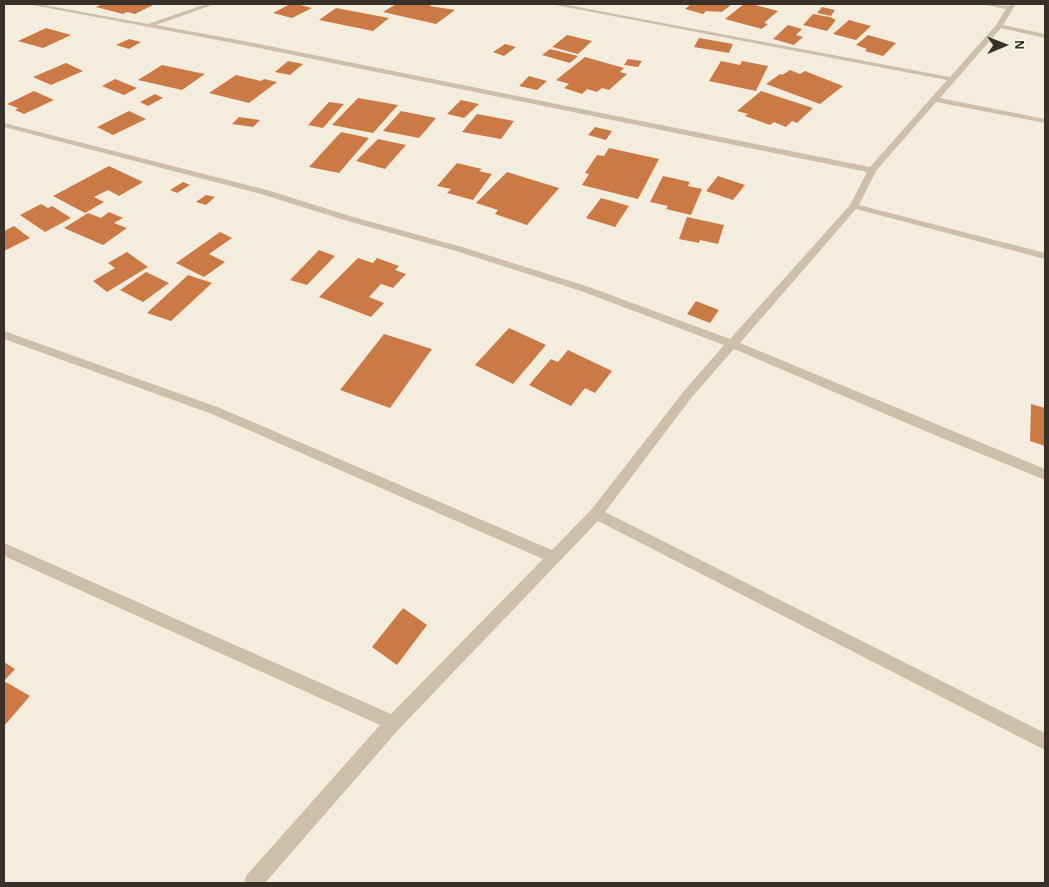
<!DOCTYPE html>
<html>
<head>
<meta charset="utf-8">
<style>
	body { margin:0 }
	#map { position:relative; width:1049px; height:887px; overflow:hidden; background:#f4edde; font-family:"Alegreya Sans",sans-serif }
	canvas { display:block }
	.frame { position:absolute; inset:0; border:5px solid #393129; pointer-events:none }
	.north { position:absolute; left:979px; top:20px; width:50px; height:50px; -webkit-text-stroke:4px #fbf6eb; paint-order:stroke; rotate:89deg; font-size:14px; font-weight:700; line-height:20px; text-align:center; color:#393129 }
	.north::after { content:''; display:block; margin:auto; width:18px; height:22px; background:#393129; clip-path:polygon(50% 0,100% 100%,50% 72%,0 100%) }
</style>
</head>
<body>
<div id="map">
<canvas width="1049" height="887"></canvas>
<div class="frame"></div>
<div class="north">N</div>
</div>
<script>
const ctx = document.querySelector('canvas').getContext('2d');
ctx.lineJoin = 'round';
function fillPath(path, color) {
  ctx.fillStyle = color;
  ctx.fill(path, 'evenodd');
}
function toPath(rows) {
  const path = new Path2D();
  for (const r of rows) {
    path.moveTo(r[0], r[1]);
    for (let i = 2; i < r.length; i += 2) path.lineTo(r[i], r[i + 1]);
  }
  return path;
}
fillPath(toPath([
	[103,4,147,4,153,5,135,14,127,12,123,14,96,7],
	[290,4,297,4,312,8,292,18,273,13],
	[396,4,433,4,430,6,455,10,436,24,383,12],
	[691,4,732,4,722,12,706,11,703,14,685,9],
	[744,4,752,4,778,11,764,23,768,24,762,29,725,19],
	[822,7,835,10,831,16,817,13],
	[336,8,389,18,373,31,319,20],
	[813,14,830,17,836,20,827,31,803,25],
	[849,20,871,26,856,40,833,34],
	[788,25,802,29,796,35,803,37,794,45,773,39],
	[46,28,71,35,43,48,18,41],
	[567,35,592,41,578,54,552,47],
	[868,35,896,43,883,56,865,51,867,49,856,45],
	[699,38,733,44,729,53,694,47],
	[129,39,141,42,129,49,116,45],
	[505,44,516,47,504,56,493,52],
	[550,49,578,56,570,63,542,55],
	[585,57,624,68,620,72,627,74,609,90,602,88,597,92,587,89,582,94,564,88,569,84,556,80],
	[628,59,642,61,638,67,624,65],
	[288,61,303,64,290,75,275,72],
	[721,61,740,65,742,61,768,66,756,91,709,81],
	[66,63,83,71,51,85,33,77],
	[162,65,205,74,182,90,138,80],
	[790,70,800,74,805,71,843,86,820,104,766,84,780,74,782,75],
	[236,75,261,81,264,79,277,82,249,103,209,93],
	[529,76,547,81,537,90,519,86],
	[115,79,137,88,124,95,102,86],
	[34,91,54,100,24,114,15,110,18,108,7,104],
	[761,91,813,108,797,123,792,121,786,127,774,122,770,125,745,116,748,114,737,111],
	[155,94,163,98,148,106,140,102],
	[358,98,398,105,373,133,332,125],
	[461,100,479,104,464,118,447,114],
	[329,102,344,104,323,128,308,125],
	[129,111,146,119,113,135,97,127],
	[401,111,436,118,419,138,383,131],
	[477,114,514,121,501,139,462,132],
	[239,117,260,120,253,127,232,124],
	[595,127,612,131,606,140,588,135],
	[341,132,369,138,339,173,309,167],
	[378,139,406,145,385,169,356,161],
	[609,148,659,159,638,199,582,185,589,174,585,173,597,155,604,156],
	[457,163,482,169,479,171,492,174,473,200,447,193,451,189,437,186],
	[109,166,143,182,119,196,108,190,94,197,104,202,85,213,53,196],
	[507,172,559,188,527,225,495,214,498,210,476,203],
	[663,176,690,182,688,186,702,189,691,215,666,209,668,206,650,202],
	[718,176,745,185,733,200,706,191],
	[183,182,190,185,177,193,170,190],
	[206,195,215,197,206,205,196,202],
	[601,198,629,206,615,227,586,218],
	[41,204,48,208,52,206,71,218,45,232,20,215],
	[109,212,123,218,114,223,127,228,103,245,64,228,88,213,101,218],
	[687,217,724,225,718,244,700,240,699,243,679,239],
	[14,226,30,238,4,251,4,231],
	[220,232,232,238,209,254,225,262,204,277,176,263],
	[319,250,335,256,307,285,290,280],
	[127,252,148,267,107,292,93,281,115,268,108,263],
	[358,258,373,263,377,258,399,266,395,270,406,274,393,288,381,284,369,297,384,303,371,317,319,297],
	[146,272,169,283,143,302,120,290],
	[188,275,212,283,171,321,147,313],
	[696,301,719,310,710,323,687,314],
	[509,328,546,345,513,384,475,365],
	[384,334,432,349,390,408,340,390],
	[568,350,612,371,595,393,585,388,571,406,529,385,551,359,558,362],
	[1031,404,1045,408,1045,446,1030,441],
	[403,608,427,625,397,665,372,647],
	[4,662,15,669,4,681,30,696,4,726]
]), '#cb7a45');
fillPath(toPath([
	[27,4,39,4,148,24,206,4,215,4,156,25,249,42,870,167,947,80,550,4,562,4,950,77,996,25,1006,9,981,4,1009,6,1010,4,1016,4,1003,25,1045,34,1045,38,1001,28,940,98,1045,119,1045,123,936,102,876,171,859,205,1045,253,1045,259,856,209,740,343,1045,469,1045,480,925,431,734,349,692,397,605,512,1045,733,1045,750,598,521,399,729,265,883,244,883,246,876,380,725,4,556,4,543,391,714,543,559,212,414,4,339,4,331,220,408,552,550,591,510,684,391,724,345,581,291,456,251,344,220,261,194,4,127,4,123,267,190,350,216,462,247,589,287,730,339,850,205,867,172,249,46,27,4]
]), '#cdbfa9');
</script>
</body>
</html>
